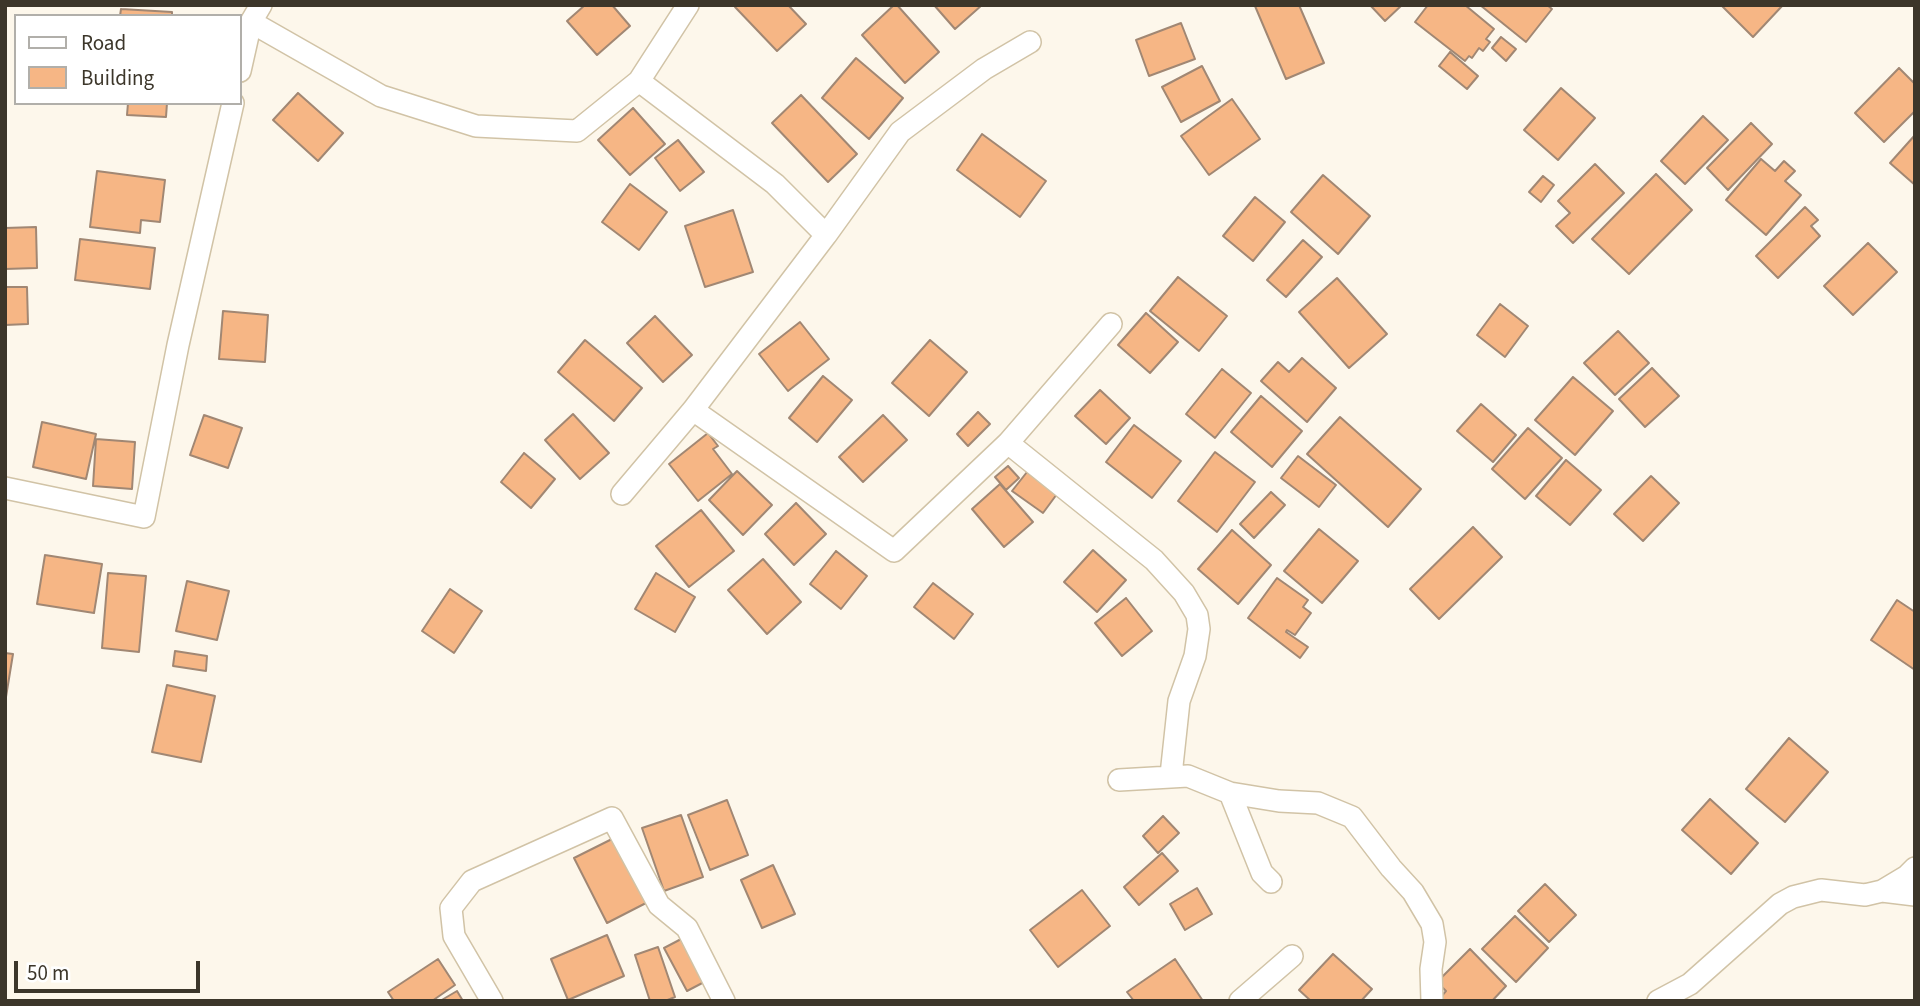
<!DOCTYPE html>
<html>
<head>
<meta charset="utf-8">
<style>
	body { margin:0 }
	#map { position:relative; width:1920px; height:1006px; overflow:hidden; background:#fdf7eb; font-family:"Source Sans 3",sans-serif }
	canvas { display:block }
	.frame { position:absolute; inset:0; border:7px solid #3c362a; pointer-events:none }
	.legend { position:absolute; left:14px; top:14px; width:228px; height:91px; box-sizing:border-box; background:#fff; border:2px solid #b1afaa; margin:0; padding:9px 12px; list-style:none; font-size:21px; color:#3c362a }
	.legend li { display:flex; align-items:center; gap:14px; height:35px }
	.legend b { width:35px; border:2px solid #b1afaa }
	.scale { position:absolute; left:14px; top:961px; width:186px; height:32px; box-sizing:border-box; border:4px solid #3c362a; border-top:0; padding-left:9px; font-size:21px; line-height:24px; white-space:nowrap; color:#3c362a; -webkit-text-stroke:5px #fff; paint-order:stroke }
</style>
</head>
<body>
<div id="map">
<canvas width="1920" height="1006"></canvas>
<div class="frame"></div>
<ul class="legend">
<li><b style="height:9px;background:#fff"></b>Road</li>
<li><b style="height:19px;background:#f6b685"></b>Building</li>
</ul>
<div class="scale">50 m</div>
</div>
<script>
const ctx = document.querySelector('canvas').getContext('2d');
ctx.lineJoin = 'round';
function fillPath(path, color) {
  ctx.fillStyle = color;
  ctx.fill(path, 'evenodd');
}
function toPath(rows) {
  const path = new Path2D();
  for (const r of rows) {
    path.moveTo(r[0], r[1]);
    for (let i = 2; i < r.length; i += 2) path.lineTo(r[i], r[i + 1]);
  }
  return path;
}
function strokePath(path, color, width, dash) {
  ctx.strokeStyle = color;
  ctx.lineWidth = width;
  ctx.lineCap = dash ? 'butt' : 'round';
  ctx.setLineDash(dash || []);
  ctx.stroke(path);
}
const building = toPath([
	[585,5,612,5,630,26,597,55,567,21,585,5],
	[737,5,788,5,806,24,777,51,735,7,737,5],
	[894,5,897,5,939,52,905,83,862,35,894,5],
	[934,5,982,5,955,29,934,5],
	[1299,5,1324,63,1286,79,1255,6,1299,5],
	[1370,5,1402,5,1385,21,1370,5],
	[1428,5,1465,5,1494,29,1486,39,1490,42,1483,51,1479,48,1472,58,1469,56,1465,61,1415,22,1428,5],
	[1480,5,1547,5,1552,9,1526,42,1480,5],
	[1721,5,1783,5,1753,37,1721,5],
	[121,9,172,12,172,16,120,16,121,9],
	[1181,23,1195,59,1149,76,1136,40,1181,23],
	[1501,37,1516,49,1506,61,1492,48,1501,37],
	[1450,52,1478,76,1467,89,1439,66,1450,52],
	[856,58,903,98,869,139,822,98,856,58],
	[1202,66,1220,101,1181,122,1162,87,1202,66],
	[1899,68,1915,84,1915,111,1884,142,1855,113,1899,68],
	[1561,88,1595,118,1558,160,1524,130,1561,88],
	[298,93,343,133,318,161,273,120,298,93],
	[801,95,857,154,828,182,772,123,801,95],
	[1232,99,1260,139,1209,175,1181,136,1232,99],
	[128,103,167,103,166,117,127,115,128,103],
	[633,108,665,144,630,175,598,140,633,108],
	[1703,116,1728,140,1685,184,1661,161,1703,116],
	[1751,123,1772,144,1728,190,1707,168,1751,123],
	[982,134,1046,181,1020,217,957,170,982,134],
	[1915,135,1915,185,1890,163,1915,135],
	[678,140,704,172,680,191,655,158,678,140],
	[1761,159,1775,171,1784,161,1795,171,1785,181,1801,195,1766,235,1726,200,1761,159],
	[1595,164,1624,193,1573,243,1556,226,1570,213,1558,201,1595,164],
	[97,171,165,180,160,222,141,220,140,233,90,227,97,171],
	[1656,174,1692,210,1629,274,1592,239,1656,174],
	[1323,175,1370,216,1338,254,1291,212,1323,175],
	[1543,176,1554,185,1541,202,1529,192,1543,176],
	[630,184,667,212,639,250,602,222,630,184],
	[1255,197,1285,222,1253,261,1223,236,1255,197],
	[1805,207,1818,220,1811,226,1820,236,1778,278,1756,256,1805,207],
	[733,210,753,272,705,287,685,226,733,210],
	[36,227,37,268,5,269,5,228,36,227],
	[80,239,155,248,150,289,75,280,80,239],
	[1303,240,1322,257,1286,297,1267,280,1303,240],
	[1868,243,1897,272,1853,315,1824,286,1868,243],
	[1178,277,1227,316,1199,351,1150,311,1178,277],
	[1337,278,1387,334,1349,368,1299,312,1337,278],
	[5,287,27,287,28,324,5,325,5,287],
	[1500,304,1528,326,1505,357,1477,335,1500,304],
	[223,311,268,315,265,362,219,359,223,311],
	[1146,313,1178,342,1150,373,1118,345,1146,313],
	[655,316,692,355,663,382,627,343,655,316],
	[800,322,829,359,788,391,759,354,800,322],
	[1618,331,1649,363,1615,395,1584,363,1618,331],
	[585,340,642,388,614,421,558,372,585,340],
	[930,340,967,372,929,416,892,383,930,340],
	[1302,358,1336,388,1307,422,1261,381,1278,362,1289,372,1302,358],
	[1652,368,1679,396,1645,427,1619,399,1652,368],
	[1222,369,1251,393,1215,438,1186,414,1222,369],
	[823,376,852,400,817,442,789,418,823,376],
	[1573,377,1613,411,1575,455,1535,420,1573,377],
	[1100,390,1130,418,1106,444,1075,416,1100,390],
	[1261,396,1302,431,1272,467,1231,432,1261,396],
	[1481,404,1516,435,1493,462,1457,431,1481,404],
	[978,412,990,424,968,446,957,434,978,412],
	[573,414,609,453,580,479,545,440,573,414],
	[204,415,242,428,228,468,190,455,204,415],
	[883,415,907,440,863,482,839,457,883,415],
	[1340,417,1421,489,1388,527,1307,454,1340,417],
	[42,422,96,434,86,479,33,467,42,422],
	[1134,425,1181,461,1152,498,1106,462,1134,425],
	[1528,428,1562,458,1525,499,1492,469,1528,428],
	[708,433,718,446,713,449,732,474,698,501,669,464,708,433],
	[96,439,135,442,132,489,93,486,96,439],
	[1215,452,1255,482,1217,532,1178,501,1215,452],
	[524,453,555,479,531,508,501,482,524,453],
	[1298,456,1336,485,1319,507,1281,478,1298,456],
	[1566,460,1601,490,1570,525,1536,496,1566,460],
	[1008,466,1019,478,1006,490,995,477,1008,466],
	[737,471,772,505,743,535,709,500,737,471],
	[1027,472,1057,494,1043,513,1012,491,1027,472],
	[1651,476,1679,503,1643,541,1614,514,1651,476],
	[1000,484,1033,522,1004,547,972,509,1000,484],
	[1271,492,1285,505,1254,538,1240,524,1271,492],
	[796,503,826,534,794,565,765,534,796,503],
	[701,510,734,551,689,587,656,546,701,510],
	[1473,527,1502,557,1439,619,1410,589,1473,527],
	[1319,529,1358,561,1322,603,1284,571,1319,529],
	[1232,530,1271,565,1238,604,1198,569,1232,530],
	[1093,550,1126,580,1097,612,1064,582,1093,550],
	[836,551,867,576,841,609,810,584,836,551],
	[45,555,102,564,94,613,37,604,45,555],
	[763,559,801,602,767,634,728,590,763,559],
	[108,573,146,576,139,652,102,648,108,573],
	[656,573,695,597,675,632,635,609,656,573],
	[1277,578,1308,600,1303,607,1311,613,1295,635,1287,630,1286,632,1308,647,1300,658,1248,618,1277,578],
	[187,581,229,591,217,640,176,631,187,581],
	[933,583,973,614,954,639,914,607,933,583],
	[450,589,482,611,454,653,422,631,450,589],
	[1126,598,1152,631,1122,656,1095,623,1126,598],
	[1897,600,1915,612,1915,670,1871,640,1897,600],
	[175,651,207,656,206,671,173,666,175,651],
	[5,653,13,654,5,703,5,653],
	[167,685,215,696,201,762,152,752,167,685],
	[1789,738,1828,772,1785,822,1746,789,1789,738],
	[1710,799,1758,843,1731,874,1682,830,1710,799],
	[727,800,748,855,710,870,688,815,727,800],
	[681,815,703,877,664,891,642,828,681,815],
	[1163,816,1179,833,1158,853,1143,836,1163,816],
	[614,838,646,903,607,923,574,858,614,838],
	[1162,853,1178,871,1139,905,1124,887,1162,853],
	[773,865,795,914,762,928,741,880,773,865],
	[1545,884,1576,915,1549,942,1518,911,1545,884],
	[1197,888,1212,914,1185,930,1170,904,1197,888],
	[1082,890,1110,926,1058,967,1030,930,1082,890],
	[1515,916,1548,948,1516,982,1482,949,1515,916],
	[607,935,624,976,568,1000,551,959,607,935],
	[685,937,708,980,687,991,664,948,685,937],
	[658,947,675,997,665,1001,650,1001,635,955,658,947],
	[1470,949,1506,986,1492,1001,1443,1001,1440,998,1446,991,1437,982,1470,949],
	[1333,954,1372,989,1361,1001,1311,1001,1299,990,1333,954],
	[438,959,455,985,432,1001,394,1001,388,992,438,959],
	[1175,959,1203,1001,1134,1001,1127,992,1175,959],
	[457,991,463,1001,440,1001,457,991]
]);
fillPath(building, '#f6b685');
strokePath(building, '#a18773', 2);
const street = toPath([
	[251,22,381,96,476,126,577,131,639,81,688,5],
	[240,71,251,22,261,5],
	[639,81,775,184,826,235],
	[693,410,894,551,1008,443,1111,324],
	[1008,443,1154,560,1184,593,1197,615,1199,629,1195,656,1179,701,1171,775],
	[5,488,144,517,178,345,233,103],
	[622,494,693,410,826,235,900,132,984,69,1030,42],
	[1119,780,1188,776,1230,793,1279,801,1318,803,1352,817,1391,868,1413,892,1432,924,1435,942,1431,969,1432,1001],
	[1230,793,1262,873,1271,882],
	[1882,891,1915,895],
	[492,1001,454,936,451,908,472,881,612,818,659,905,687,928,724,1001],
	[1240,1001,1292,956],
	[1658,1001,1690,984,1780,904,1793,897,1821,890,1865,895,1882,891,1907,876,1915,868]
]);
strokePath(street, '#d1c3a6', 24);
strokePath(street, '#fff', 21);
</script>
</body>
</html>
